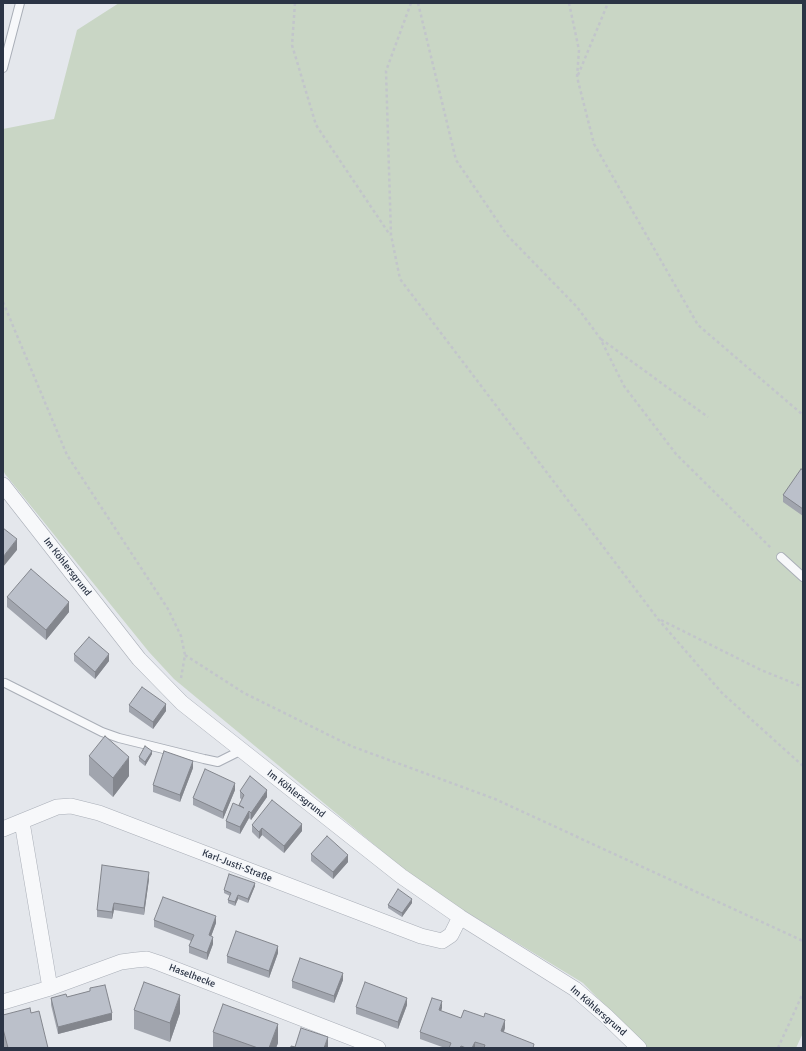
<!DOCTYPE html>
<html>
<head>
<meta charset="utf-8">
<style>
	body { margin:0 }
	#map { position:relative; width:806px; height:1051px; overflow:hidden; background:#e4e7ec; font-family:Signika,sans-serif }
	canvas { display:block }
	.frame { position:absolute; inset:0; border:4px solid #2b3445; pointer-events:none }
</style>
</head>
<body>
<div id="map">
<canvas width="806" height="1051"></canvas>
<div class="frame"></div>
</div>
<script>
const ctx = document.querySelector('canvas').getContext('2d');
ctx.lineJoin = 'round';
function fillPath(path, color) {
  ctx.fillStyle = color;
  ctx.fill(path, 'evenodd');
}
function toPath(rows) {
  const path = new Path2D();
  for (const r of rows) {
    path.moveTo(r[0], r[1]);
    for (let i = 2; i < r.length; i += 2) path.lineTo(r[i], r[i + 1]);
  }
  return path;
}
function strokePath(path, color, width, dash) {
  ctx.strokeStyle = color;
  ctx.lineWidth = width;
  ctx.lineCap = dash ? 'butt' : 'round';
  ctx.setLineDash(dash || []);
  ctx.stroke(path);
}
function drawText(font, color, halo, rows, align = 'center') {
  ctx.font = font + ' Signika,sans-serif';
  ctx.lineWidth = 3.5;
  ctx.setLineDash([]);
  ctx.textBaseline = 'middle';
  ctx.strokeStyle = halo;
  ctx.fillStyle = color;
  for (const [text, x, y, turn = 0] of rows) {
    ctx.save();
    ctx.translate(x, y);
    ctx.rotate((+turn || 0) * Math.PI / 180);
    ctx.textAlign = isNaN(turn) ? turn : align;
    if (halo) ctx.strokeText(text, 0, 0);
    ctx.fillText(text, 0, 0);
    ctx.restore();
  }
}
fillPath(toPath([
	[119,3,803,3,803,1033,796,1048,647,1048,583,983,463,910,406,871,174,679,149,652,5,474,3,470,3,129,54,119,77,30]
]), '#c9d6c5');
const lane = toPath([
	[3,68,20,3],
	[781,557,803,577],
	[5,683,102,732,119,738,204,759,218,762,242,750]
]);
const street = toPath([
	[3,485,139,659,182,703,401,876,460,917,575,989,606,1016,639,1048],
	[22,822,50,988],
	[3,829,57,807,71,806,99,813,421,936,442,941,451,935,460,917],
	[3,1002,50,988,121,962,136,960,147,959,159,963,378,1048]
]);
strokePath(lane, '#a9aeb7', 10);
strokePath(street, '#a9aeb7', 16);
strokePath(toPath([
	[295,3,292,45,316,125,390,235],
	[411,3,386,71,391,235,400,279,658,619,722,693,803,766],
	[418,3,456,160,507,235,577,307,600,338,624,386,676,454,772,549],
	[569,3,579,50,577,77,594,144,698,325,803,415],
	[578,75,608,3],
	[3,302,67,455,168,609,181,636,185,655,181,678],
	[601,339,708,417],
	[661,620,761,670,803,687],
	[185,655,244,693,351,746,495,799,803,941],
	[778,1048,803,993]
]), '#c2c5cb', 2.5, [3, 3]);
strokePath(lane, '#f7f8fa', 8);
strokePath(street, '#f7f8fa', 15);
fillPath(toPath([
	[803,470,803,516,783,502,783,495],
	[7,597,69,612,46,640,7,607],
	[74,654,109,661,95,679,74,661],
	[129,705,166,711,153,729,129,712],
	[152,754,145,766,139,761,139,757],
	[89,756,129,776,113,797,89,775],
	[193,768,180,802,153,792,153,785],
	[235,790,223,819,193,805,193,798],
	[240,791,267,797,251,820,249,818,240,834,226,828,226,821,239,806,242,800,240,798],
	[252,825,302,831,284,853,262,835,259,839,252,832],
	[311,854,348,862,333,879,311,861],
	[149,879,144,915,114,910,112,919,97,917,97,910],
	[255,886,248,903,238,899,235,906,228,903,228,900,230,896,224,893,224,890],
	[412,903,402,917,388,908,388,905],
	[154,920,216,923,211,936,213,944,207,960,189,953,189,946,191,941,154,927],
	[278,953,269,978,227,963,227,956],
	[343,980,334,1003,292,988,292,981],
	[90,988,112,1020,58,1034,51,1005,51,998,67,997,90,991],
	[407,1005,398,1029,356,1014,356,1007],
	[442,1008,441,1011,461,1018,505,1028,504,1032,534,1048,445,1048,420,1039,420,1032],
	[134,1010,180,1013,170,1042,134,1029],
	[31,1013,48,1048,3,1048,3,1015],
	[213,1032,278,1043,276,1048,213,1048]
]), '#a1a5ae');
fillPath(toPath([
	[17,539,17,550,3,567,3,557],
	[69,602,69,612,46,640,46,630],
	[109,654,109,661,95,679,95,672],
	[166,704,166,711,153,729,153,722],
	[152,751,152,754,145,766,145,762],
	[129,757,129,776,113,797,113,778],
	[193,761,193,768,180,802,180,795],
	[235,783,235,790,223,819,223,812],
	[267,790,267,797,251,820,251,813],
	[249,811,249,818,240,834,240,827],
	[302,824,302,831,284,853,284,846],
	[262,828,262,835,259,839,259,832],
	[348,855,348,862,333,879,333,872],
	[149,872,149,879,144,915,144,908],
	[255,883,255,886,248,903,248,899],
	[238,895,238,899,235,906,235,902],
	[412,899,412,903,402,917,402,913],
	[114,903,114,910,112,919,112,912],
	[216,916,216,923,209,942,209,935],
	[213,937,213,944,207,960,207,953],
	[278,946,278,953,269,978,269,971],
	[343,973,343,980,334,1003,334,996],
	[180,995,180,1013,170,1042,170,1023],
	[407,998,407,1005,398,1029,398,1022],
	[442,1001,442,1008,439,1017,439,1010],
	[112,1013,112,1020,58,1034,58,1027],
	[505,1020,505,1028,501,1038,501,1031],
	[278,1024,278,1043,276,1048,269,1048],
	[328,1037,328,1048,324,1048],
	[475,1042,475,1048,472,1048]
]), '#83868d');
const building = toPath([
	[801,469,803,470,803,509,783,495,801,469],
	[3,528,17,539,3,557,3,528],
	[31,569,69,602,46,630,7,597,31,569],
	[89,637,109,654,95,672,74,654,89,637],
	[142,687,166,704,153,722,129,705,142,687],
	[105,736,129,757,113,778,89,756,105,736],
	[145,746,152,751,145,762,139,757,145,746],
	[164,751,193,761,180,795,153,785,164,751],
	[205,769,235,783,223,812,193,798,205,769],
	[250,776,267,790,251,813,249,811,240,827,226,821,233,803,244,808,239,805,244,795,240,791,250,776],
	[272,800,302,824,284,846,262,828,259,832,252,825,272,800],
	[327,836,348,855,333,872,311,854,327,836],
	[102,865,149,872,144,908,114,903,112,912,97,910,102,865],
	[229,874,255,883,248,899,238,895,235,902,228,900,231,893,224,890,229,874],
	[398,889,412,899,402,913,388,905,398,889],
	[163,897,216,916,209,935,213,937,207,953,189,946,194,935,154,920,163,897],
	[236,931,278,946,269,971,227,956,236,931],
	[300,958,343,973,334,996,292,981,300,958],
	[144,982,180,995,170,1023,134,1010,144,982],
	[365,982,407,998,398,1022,356,1007,365,982],
	[105,985,112,1013,58,1027,51,998,66,994,67,997,90,991,90,988,105,985],
	[432,998,442,1001,439,1010,461,1018,464,1010,484,1017,485,1013,505,1020,501,1031,534,1044,533,1048,484,1048,485,1045,475,1042,472,1048,466,1048,461,1046,460,1048,449,1048,451,1043,420,1032,432,998],
	[223,1004,278,1024,269,1048,258,1048,213,1032,223,1004],
	[30,1008,31,1013,39,1011,48,1048,8,1048,3,1029,3,1015,30,1008],
	[301,1028,328,1037,324,1048,291,1048,291,1046,295,1047,301,1028]
]);
fillPath(building, '#bbc0ca');
strokePath(building, '#83868d', 1);
drawText('10px', '#2b3445', '#f4f6f9', [
	["Im Köhlersgrund",67,567,52],
	["Im Köhlersgrund",296,794,38],
	["Karl-Justi-Straße",237,866,21],
	["Haselhecke",192,976,21],
	["Im Köhlersgrund",598,1011,41]
]);
</script>
</body>
</html>
